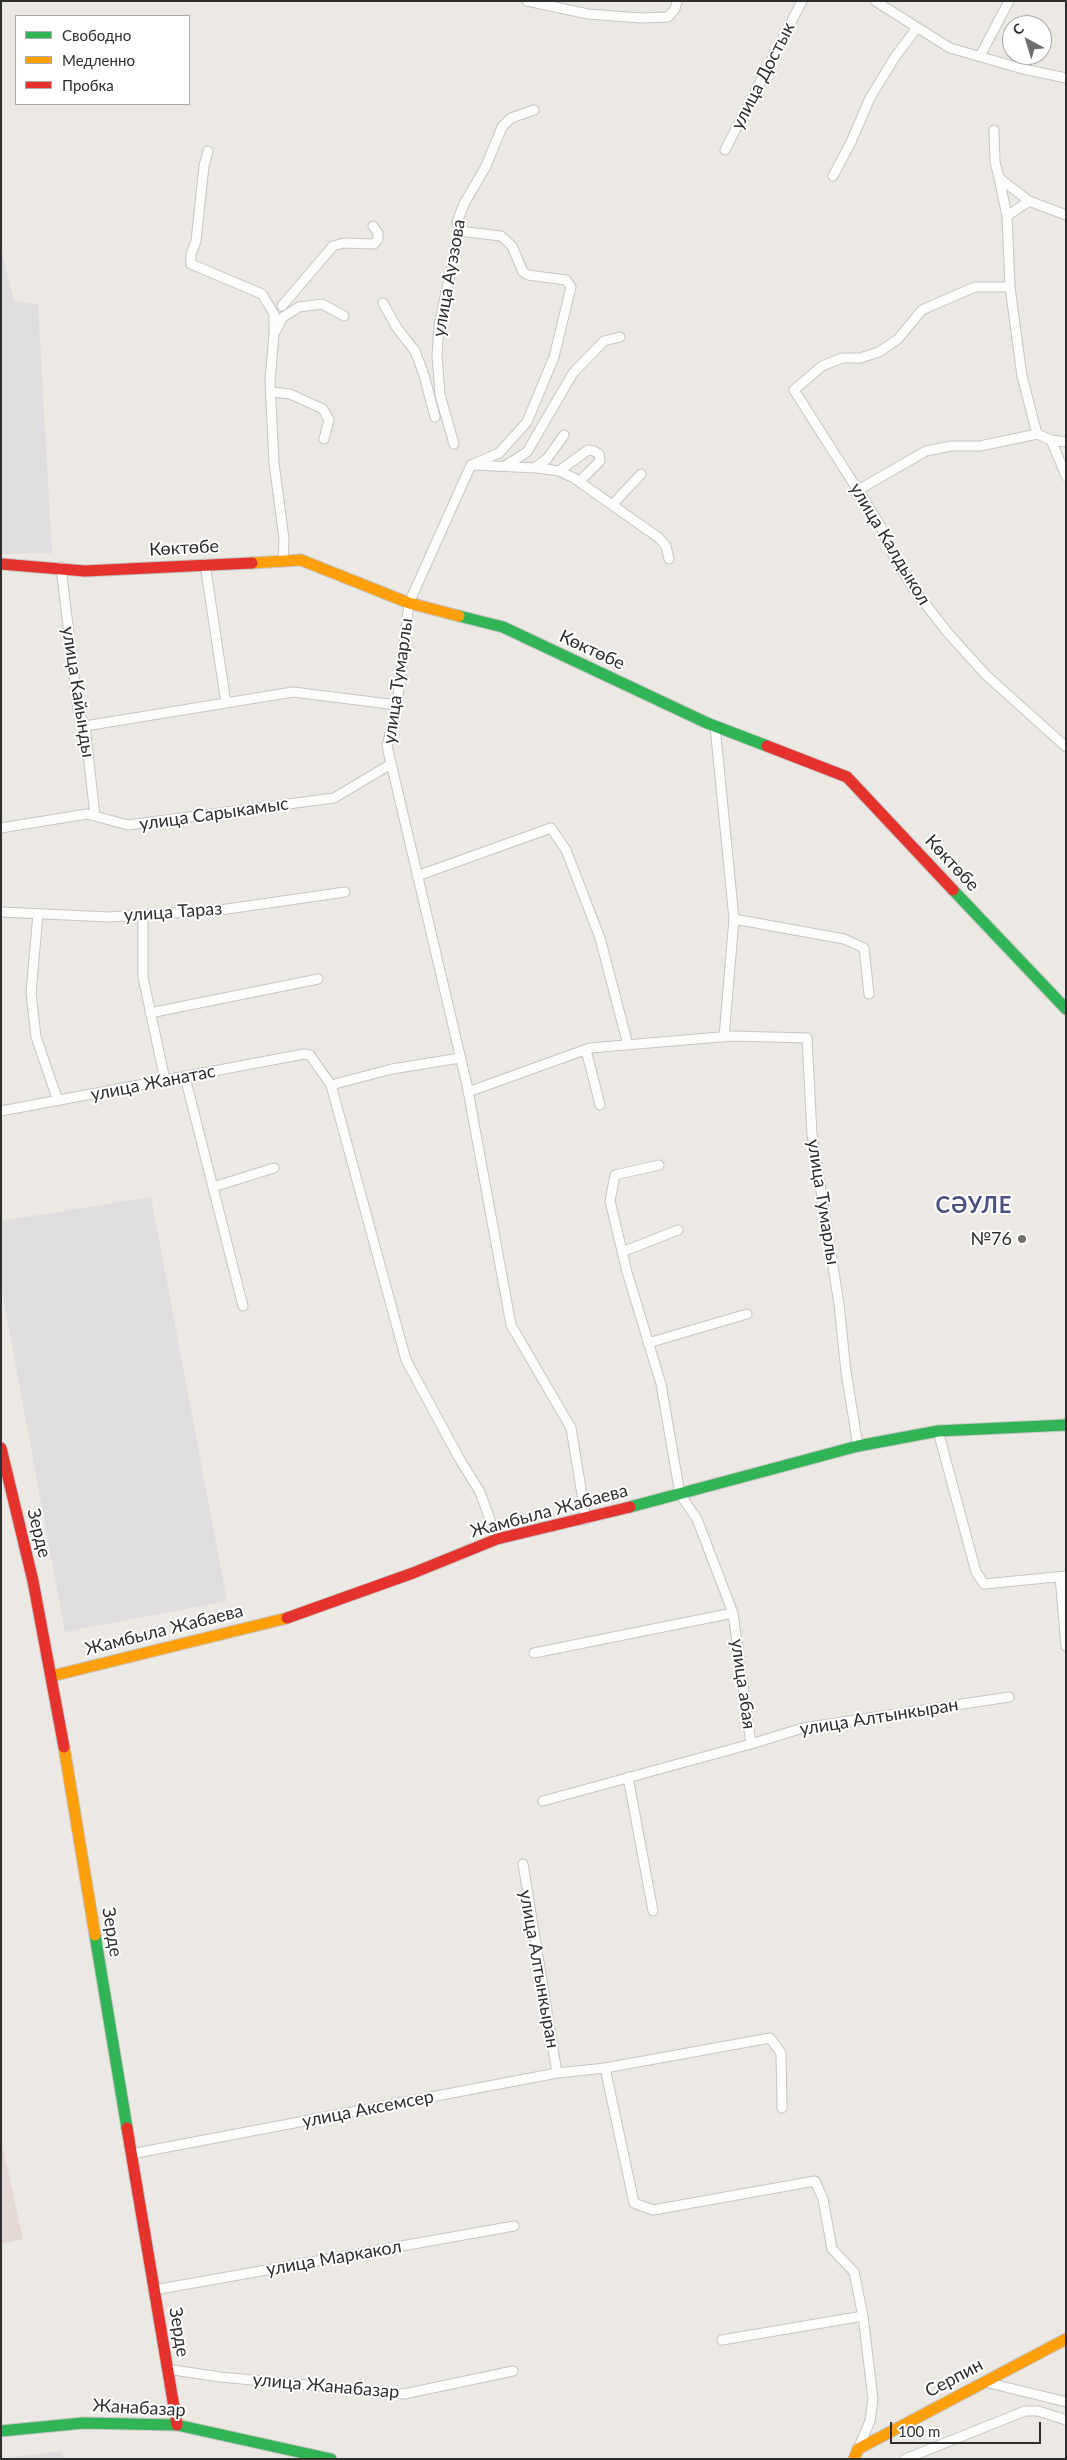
<!DOCTYPE html>
<html>
<head>
<meta charset="utf-8">
<style>
	body { margin:0 }
	#map { position:relative; width:1067px; height:2460px; overflow:hidden; background:#ece9e4; font-family:Lato,sans-serif }
	canvas { display:block }
	.frame { position:absolute; inset:0; border:2px solid #2e2e2e; pointer-events:none }
	.legend { position:absolute; left:15px; top:15px; width:175px; height:90px; box-sizing:border-box; background:#fff; border:1px solid #ababab; margin:0; padding:6px 9px; list-style:none; font-size:15px; color:#2e2e2e }
	.legend li { display:flex; align-items:center; gap:10px; height:25px }
	.legend b { width:25px; border:1px solid #ababab }
	.north { position:absolute; left:1002px; top:15px; width:50px; height:50px; box-sizing:border-box; background:#fff; border:1px solid #ababab; border-radius:50%; rotate:321deg; font-size:14px; font-weight:700; line-height:20px; text-align:center; color:#2e2e2e }
	.north::after { content:''; display:block; margin:auto; width:18px; height:22px; background:#706f6e; clip-path:polygon(50% 0,100% 100%,50% 72%,0 100%) }
	.scale { position:absolute; left:890px; top:2422px; width:151px; height:22px; box-sizing:border-box; border:2px solid #2e2e2e; border-top:0; padding-left:6px; font-size:15px; line-height:18px; white-space:nowrap; color:#2e2e2e; -webkit-text-stroke:4px #fff; paint-order:stroke }
</style>
</head>
<body>
<div id="map">
<canvas width="1067" height="2460"></canvas>
<div class="frame"></div>
<ul class="legend">
<li><b style="height:6px;background:#30b455"></b>Свободно</li>
<li><b style="height:6px;background:#ff9f0a"></b>Медленно</li>
<li><b style="height:6px;background:#e5322d"></b>Пробка</li>
</ul>
<div class="north">С</div>
<div class="scale">100 m</div>
</div>
<script>
const ctx = document.querySelector('canvas').getContext('2d');
ctx.lineJoin = 'round';
function fillPath(path, color) {
  ctx.fillStyle = color;
  ctx.fill(path, 'evenodd');
}
function toPath(rows) {
  const path = new Path2D();
  for (const r of rows) {
    path.moveTo(r[0], r[1]);
    for (let i = 2; i < r.length; i += 2) path.lineTo(r[i], r[i + 1]);
  }
  return path;
}
function strokePath(path, color, width, dash) {
  ctx.strokeStyle = color;
  ctx.lineWidth = width;
  ctx.lineCap = dash ? 'butt' : 'round';
  ctx.setLineDash(dash || []);
  ctx.stroke(path);
}
function drawText(font, color, halo, rows, align = 'center') {
  ctx.font = font + ' Lato,sans-serif';
  ctx.lineWidth = 4;
  ctx.setLineDash([]);
  ctx.textBaseline = 'middle';
  ctx.strokeStyle = halo;
  ctx.fillStyle = color;
  for (const [text, x, y, turn = 0] of rows) {
    ctx.save();
    ctx.translate(x, y);
    ctx.rotate((+turn || 0) * Math.PI / 180);
    ctx.textAlign = isNaN(turn) ? turn : align;
    if (halo) ctx.strokeText(text, 0, 0);
    ctx.fillText(text, 0, 0);
    ctx.restore();
  }
}
fillPath(toPath([
	[1,249,14,301,38,304,52,553,1,554],
	[151,1197,227,1601,65,1632,1,1286,1,1221],
	[62,2451,64,2459,1,2459,1,2458]
]), '#e0dddf');
fillPath(toPath([
	[1,2139,23,2239,1,2244]
]), '#e5d9d6');
const street = toPath([
	[527,1,588,14,641,18,668,17,675,9,677,1],
	[875,1,950,48,1023,69,1066,78],
	[980,56,1009,1],
	[994,130,995,162,999,178,1029,201,1066,215],
	[725,150,802,1],
	[208,151,204,166,196,241,191,254,191,264,262,294,274,314,274,329],
	[833,176,851,142,870,98,895,57,916,29],
	[999,178,1007,216,1010,287,975,287,933,305,922,310,898,339,879,352,860,358,842,358,822,366,794,390,880,525,891,551,913,588,948,633,986,675,1066,747],
	[1007,216,1029,201],
	[459,231,501,236,512,246,523,272,528,275,566,280,571,287,554,357,527,422,499,453,471,465,409,603,397,705,387,746,467,1085,511,1325,571,1428,586,1519],
	[1010,287,1022,376,1037,434,1051,440,1066,442],
	[383,303,397,328,415,351,424,375,435,417],
	[282,306,333,246,344,243,374,244,378,239,378,233,373,226],
	[272,392,290,394,323,409,329,420,324,439],
	[1051,440,1066,476],
	[454,444,440,395,437,355,439,326,459,231,457,222,464,204,486,166,502,127,511,118,534,110],
	[474,465,537,468,559,471,574,478,659,538,666,546,669,559],
	[505,466,527,452,573,373,604,341,620,337],
	[534,468,547,459,564,435],
	[559,471,588,450,594,451,599,454,600,461,580,481],
	[858,490,926,451,951,446,980,446,1037,434],
	[613,504,641,474],
	[283,561,284,539,274,463,270,381,274,334,283,317,299,307,322,304,344,316],
	[205,564,226,703],
	[61,567,78,710,85,726,95,816],
	[85,726,293,692,397,705],
	[715,726,734,919,724,1037],
	[1,828,87,814,128,825,334,798,391,764],
	[417,876,551,828,566,850,600,938,628,1045],
	[1,912,109,917,220,910,345,892],
	[38,914,31,993,36,1037,58,1101],
	[143,915,143,977,165,1080],
	[734,919,844,939,864,948,869,994],
	[150,1013,318,979],
	[586,1050,600,1105],
	[185,1077,243,1306],
	[331,1085,392,1069,460,1058],
	[468,1092,590,1048,732,1036,807,1038,812,1134,839,1304,846,1372,858,1446],
	[1,1111,304,1054,310,1055,331,1085,406,1360,459,1458,480,1492,497,1539],
	[659,1165,615,1175,610,1201,627,1272,661,1384,680,1494,697,1519,733,1613],
	[213,1187,274,1168],
	[622,1252,678,1230],
	[648,1343,747,1314],
	[938,1431,976,1572,984,1584,1066,1576],
	[1060,1577,1066,1646],
	[534,1653,733,1613,751,1744,543,1801],
	[751,1744,803,1728,1009,1697],
	[628,1777,653,1911],
	[523,1864,557,2073],
	[605,2068,634,2203,653,2210,815,2181,823,2199,832,2249,854,2272,863,2316,873,2399,870,2421,858,2449],
	[131,2154,557,2073,605,2068,770,2038,781,2053,782,2108],
	[154,2290,514,2226],
	[722,2340,863,2316],
	[167,2369,220,2377,404,2394,513,2371],
	[985,2382,1066,2402],
	[905,2459,1025,2411,1038,2411,1066,2420]
]);
const fast = toPath([
	[459,616,503,627,707,723,767,746],
	[953,890,1066,1009],
	[630,1507,858,1446,938,1431,1066,1425],
	[95,1935,127,2128],
	[1,2431,83,2423,177,2425,331,2459]
]);
const slow = toPath([
	[252,563,301,560,409,603,459,616],
	[52,1676,287,1618],
	[64,1747,95,1935],
	[854,2459,858,2449,1066,2339]
]);
const jam = toPath([
	[1,564,85,571,252,563],
	[767,746,847,777,953,890],
	[1,1448,33,1581,64,1747],
	[287,1618,413,1573,497,1539,630,1507],
	[127,2128,177,2425]
]);
strokePath(street, '#c5c5c5', 11);
strokePath(fast, '#c5c5c5', 13);
strokePath(slow, '#c5c5c5', 13);
strokePath(jam, '#c5c5c5', 13);
strokePath(street, '#fcfcfb', 9);
strokePath(fast, '#30b455', 11);
strokePath(slow, '#ff9f0a', 11);
strokePath(jam, '#e5322d', 11);
for (const [x, y, r, color] of [
	[1022,1239,5,"#706f6e"]
]) {
  const dot = new Path2D();
  dot.arc(x, y, r, 0, 2 * Math.PI);
  ctx.fillStyle = color;
  ctx.fill(dot);
  strokePath(dot, '#fff', 2);
}
drawText('18px', '#2e2e2e', '#fff', [
	["улица Достык",763,76,-63],
	["улица Ауэзова",449,278,-80],
	["улица Калдыкол",890,544,59],
	["Көктөбе",184,548,-3],
	["Көктөбе",592,650,25],
	["улица Тумарлы",398,681,-82],
	["улица Кайынды",78,692,81],
	["улица Сарыкамыс",214,814,-8],
	["Көктөбе",952,863,47],
	["улица Тараз",173,912,-4],
	["улица Жанатас",153,1083,-11],
	["улица Тумарлы",823,1202,81],
	["Жамбыла Жабаева",549,1511,-15],
	["Зерде",39,1533,76],
	["Жамбыла Жабаева",164,1630,-14],
	["улица абая",743,1684,82],
	["улица Алтынкыран",879,1717,-9],
	["Зерде",112,1932,81],
	["улица Алтынкыран",539,1969,80],
	["улица Аксемсер",368,2109,-11],
	["улица Маркакол",334,2258,-10],
	["Зерде",179,2332,81],
	["Серпин",954,2378,-28],
	["улица Жанабазар",326,2386,5],
	["Жанабазар",139,2408,3]
]);
drawText('18px', '#2e2e2e', '#fff', [
	["№76",1012,1239]
], 'right');
ctx.letterSpacing = '1px';
drawText('bold 22px', '#4c5280', '#fff', [
	["СӘУЛЕ",974,1206]
]);
ctx.letterSpacing = '0px';
</script>
</body>
</html>
